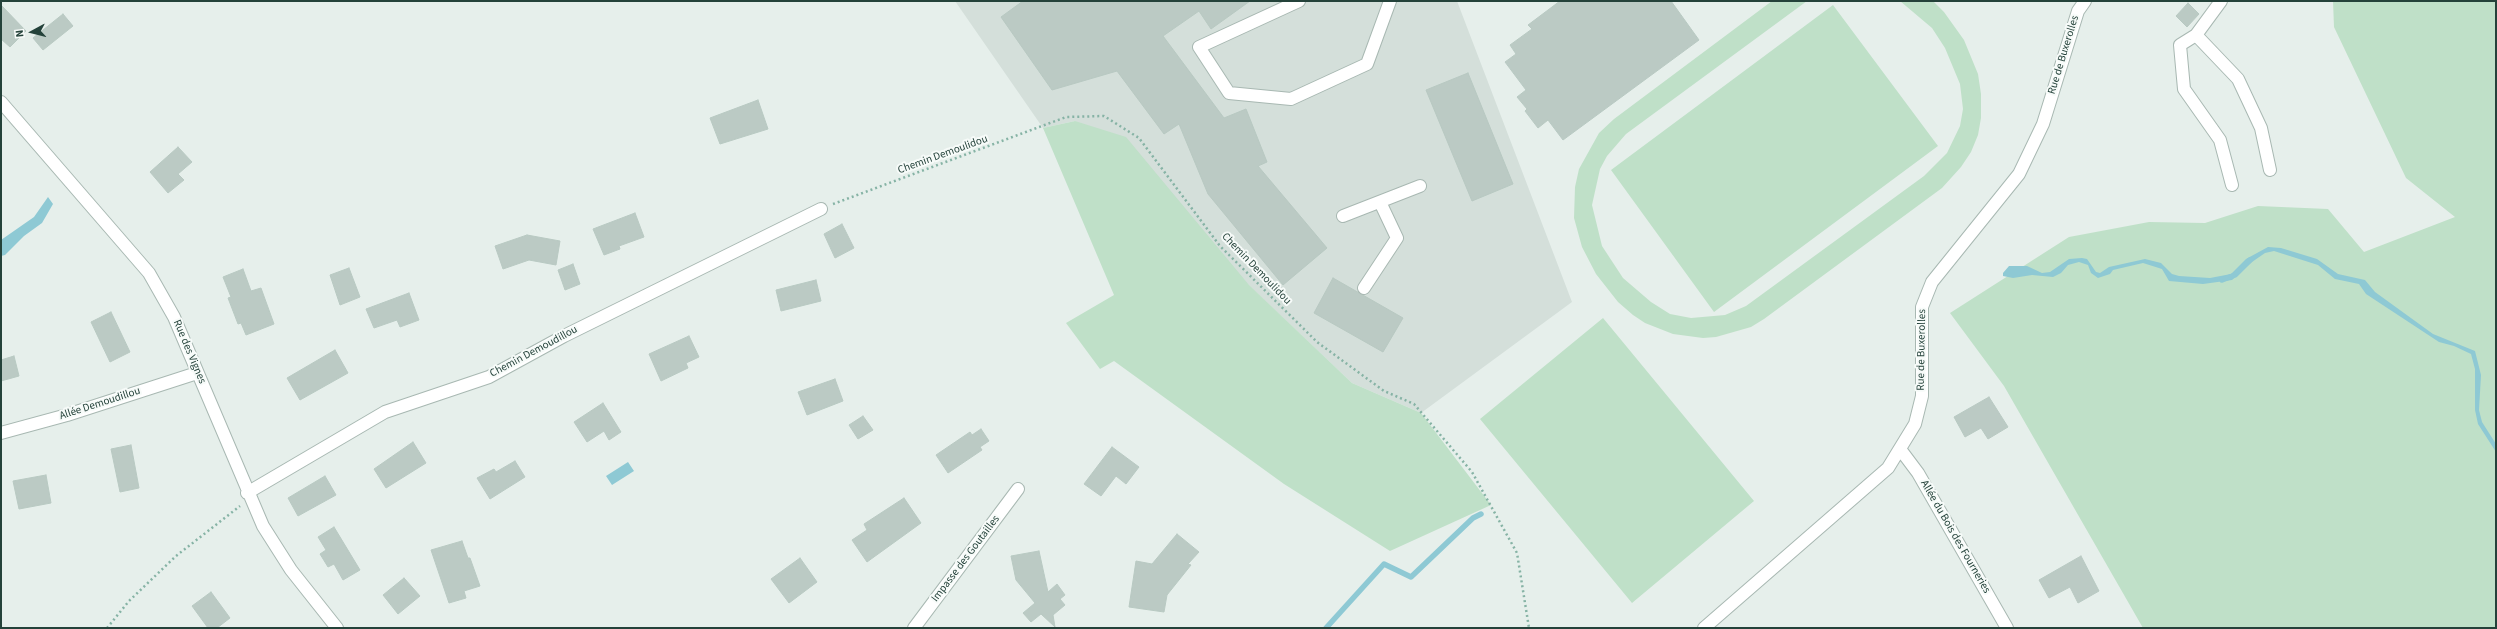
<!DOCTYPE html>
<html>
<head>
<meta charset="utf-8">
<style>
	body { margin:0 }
	#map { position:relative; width:2497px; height:629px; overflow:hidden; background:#e6efeb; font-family:"Source Sans 3",sans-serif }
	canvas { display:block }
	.frame { position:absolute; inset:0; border:2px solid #24423a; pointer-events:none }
	.north { position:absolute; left:12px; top:12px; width:40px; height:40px; -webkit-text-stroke:3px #f7fbf9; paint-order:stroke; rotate:263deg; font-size:11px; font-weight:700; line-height:16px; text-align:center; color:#24423a }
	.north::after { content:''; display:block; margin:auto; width:14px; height:18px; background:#24423a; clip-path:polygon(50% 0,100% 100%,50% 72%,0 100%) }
</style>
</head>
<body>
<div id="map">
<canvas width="2497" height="629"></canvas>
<div class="frame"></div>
<div class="north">N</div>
</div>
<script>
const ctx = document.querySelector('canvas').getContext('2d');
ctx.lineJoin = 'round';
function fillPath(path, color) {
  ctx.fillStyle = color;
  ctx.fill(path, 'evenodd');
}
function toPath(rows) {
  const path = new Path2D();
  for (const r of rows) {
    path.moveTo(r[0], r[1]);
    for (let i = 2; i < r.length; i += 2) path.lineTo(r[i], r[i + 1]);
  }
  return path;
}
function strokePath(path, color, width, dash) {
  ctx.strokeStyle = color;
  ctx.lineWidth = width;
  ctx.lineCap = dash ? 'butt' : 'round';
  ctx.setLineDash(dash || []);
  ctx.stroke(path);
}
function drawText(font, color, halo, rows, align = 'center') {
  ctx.font = font + ' "Source Sans 3",sans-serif';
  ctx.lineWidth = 4;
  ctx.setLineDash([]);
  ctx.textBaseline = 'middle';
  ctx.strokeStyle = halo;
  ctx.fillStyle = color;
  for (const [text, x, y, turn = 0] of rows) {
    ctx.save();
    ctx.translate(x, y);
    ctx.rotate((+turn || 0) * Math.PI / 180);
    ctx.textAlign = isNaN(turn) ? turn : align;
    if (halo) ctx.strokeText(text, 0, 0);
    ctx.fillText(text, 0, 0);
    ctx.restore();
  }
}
fillPath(toPath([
	[955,1,1457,1,1572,302,1421,413,1352,383,1075,121,1043,128]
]), '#d4dfda');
fillPath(toPath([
	[1772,1,1807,1,1626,134,1607,156,1600,169,1592,205,1602,246,1623,278,1651,302,1670,314,1691,318,1725,315,1746,306,1924,176,1947,153,1960,126,1963,109,1960,84,1945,48,1932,28,1900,1,1933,1,1944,12,1964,40,1978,74,1981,94,1981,118,1978,135,1971,152,1961,167,1942,188,1764,319,1751,327,1716,337,1703,338,1673,334,1645,323,1633,315,1618,302,1596,274,1582,247,1574,218,1575,187,1579,169,1599,133,1614,119],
	[2333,1,2496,1,2496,628,2143,628,2004,386,1950,313,2069,237,2149,222,2205,223,2258,206,2328,209,2364,252,2455,217,2406,178,2334,27],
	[1833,5,1938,146,1714,312,1611,170],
	[1075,121,1126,137,1249,285,1352,383,1421,413,1491,505,1390,551,1284,484,1114,361,1100,369,1066,323,1114,295,1043,128],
	[1603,318,1754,501,1632,603,1480,419]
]), '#bfe0c8');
fillPath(toPath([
	[48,197,53,204,42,223,24,236,5,255,1,256,1,240,34,217],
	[2268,247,2281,248,2317,259,2338,274,2365,280,2375,292,2433,334,2475,351,2481,375,2479,410,2482,422,2496,444,2496,452,2478,424,2475,410,2475,369,2471,354,2454,346,2439,342,2366,294,2359,284,2335,279,2318,265,2274,251,2265,253,2252,262,2232,280,2203,284,2169,281,2162,269,2143,263,2113,270,2110,274,2098,278,2091,273,2088,265,2079,262,2068,265,2061,273,2053,277,2032,275,2013,278,2003,276,2003,273,2009,266,2027,266,2042,273,2050,272,2069,259,2082,258,2087,259,2096,272,2100,273,2109,267,2145,259,2161,263,2172,274,2179,276,2210,278,2231,274,2246,259],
	[628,462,634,471,612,485,606,476]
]), '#8ec9d4');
strokePath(toPath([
	[2222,280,2235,275,2250,260],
	[1326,628,1384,564,1411,577,1473,518,1481,514]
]), '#8ec9d4', 5.5);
const building = toPath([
	[1023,1,1250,1,1211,29,1199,11,1163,36,1224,118,1246,109,1267,162,1258,166,1327,248,1283,285,1208,194,1179,124,1164,134,1117,71,1052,90,1001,17,1023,1],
	[1560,1,1671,1,1699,40,1563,140,1548,120,1538,128,1525,111,1527,109,1517,97,1526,90,1505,62,1516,54,1510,45,1532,29,1528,25,1560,1],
	[2188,3,2199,14,2187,27,2176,16,2188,3],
	[1,5,26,31,10,47,1,39,1,5],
	[63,14,73,26,43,50,33,38,63,14],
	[1468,73,1513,184,1472,201,1426,90,1468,73],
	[758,100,768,129,720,144,710,118,758,100],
	[178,147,192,162,178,174,184,180,168,193,150,172,178,147],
	[635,213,644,237,619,246,620,249,604,255,593,229,635,213],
	[842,224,854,248,835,258,824,234,842,224],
	[527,235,560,241,556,265,529,260,503,269,495,246,527,235],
	[573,264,580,284,565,290,558,270,573,264],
	[349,268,360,297,340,305,330,275,349,268],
	[243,269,251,291,261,288,274,324,246,335,241,323,238,324,228,298,231,297,223,277,243,269],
	[1333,278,1403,318,1383,352,1314,313,1333,278],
	[816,280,821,301,781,311,776,290,816,280],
	[409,293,419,320,400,327,397,320,374,328,366,309,409,293],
	[111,312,130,352,110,362,91,322,111,312],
	[689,336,699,357,686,363,688,368,661,381,649,354,689,336],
	[335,350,348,373,300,400,287,378,335,350],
	[14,356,19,376,1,381,1,360,14,356],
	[835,379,843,401,807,415,798,392,835,379],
	[1989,397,2008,427,1988,439,1981,428,1965,437,1954,417,1989,397],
	[603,403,621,432,609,440,604,431,587,442,574,422,603,403],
	[863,416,873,430,858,439,849,425,863,416],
	[981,429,989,441,980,447,982,450,948,473,936,455,970,432,972,435,981,429],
	[413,442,426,463,386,488,374,469,413,442],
	[131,445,139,488,120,492,111,449,131,445],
	[1112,447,1139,467,1126,484,1116,476,1101,496,1084,484,1112,447],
	[515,461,525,477,490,499,477,478,494,469,496,472,515,461],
	[46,475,51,503,19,509,13,481,46,475],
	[325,476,336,495,298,516,288,498,325,476],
	[904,498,921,523,867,562,852,540,867,530,864,524,904,498],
	[334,527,360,570,343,580,334,564,328,567,320,554,326,550,318,537,334,527],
	[1177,534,1199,552,1188,564,1191,565,1167,595,1164,612,1129,607,1136,561,1152,564,1177,534],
	[462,541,468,558,470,558,480,586,464,591,466,598,449,603,431,550,462,541],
	[1039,551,1048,592,1057,584,1065,595,1060,599,1065,605,1053,615,1055,627,1041,614,1031,622,1023,613,1035,603,1016,580,1011,556,1039,551],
	[2081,556,2099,591,2078,603,2070,587,2049,598,2039,580,2081,556],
	[800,558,817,582,789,603,771,579,800,558],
	[404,578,420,596,398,614,383,595,404,578],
	[211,592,230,618,217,628,208,628,192,606,211,592]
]);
fillPath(building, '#bbcac4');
strokePath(building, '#b8c9c2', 1);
const minor = toPath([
	[1299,1,1199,47,1229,93,1291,99,1367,64,1390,1],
	[2196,35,2221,1],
	[1,102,149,273,174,317,263,526,291,570,337,628],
	[2232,185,2220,140,2184,89,2180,45,2196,35,2238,79,2261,128,2270,170],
	[1343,216,1420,186],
	[1364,288,1397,238,1380,202],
	[1,433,67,415,197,373],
	[1900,449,1918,473,2007,628],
	[247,493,385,412,489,377,564,336,821,209],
	[914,628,1018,489],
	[1704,628,1888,468,1915,424,1922,396,1922,307,1932,282,2019,174,2043,124,2078,11,2085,1]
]);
strokePath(minor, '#a8b8b2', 14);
strokePath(toPath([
	[833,204,1066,117,1104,116,1139,138,1220,246,1317,342,1384,391,1414,404,1472,472,1517,553,1529,628],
	[107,628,129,601,176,556,240,506]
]), '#86b3a5', 2.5, [2, 3]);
strokePath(minor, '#fff', 12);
drawText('11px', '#24423a', '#f7fbf9', [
	["Rue de Buxerolles",2064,55,-73],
	["Chemin Demoulidou",943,155,-20],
	["Chemin Demoulidou",1256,269,46],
	["Rue de Buxerolles",1922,350,-89],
	["Rue des Vignes",189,352,67],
	["Chemin Demoudillou",534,352,-28],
	["Allée Demoudillou",100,404,-18],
	["Allée du Bois des Fourneries",1955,537,60],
	["Impasse des Goutailles",966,559,-53]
]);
</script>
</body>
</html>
